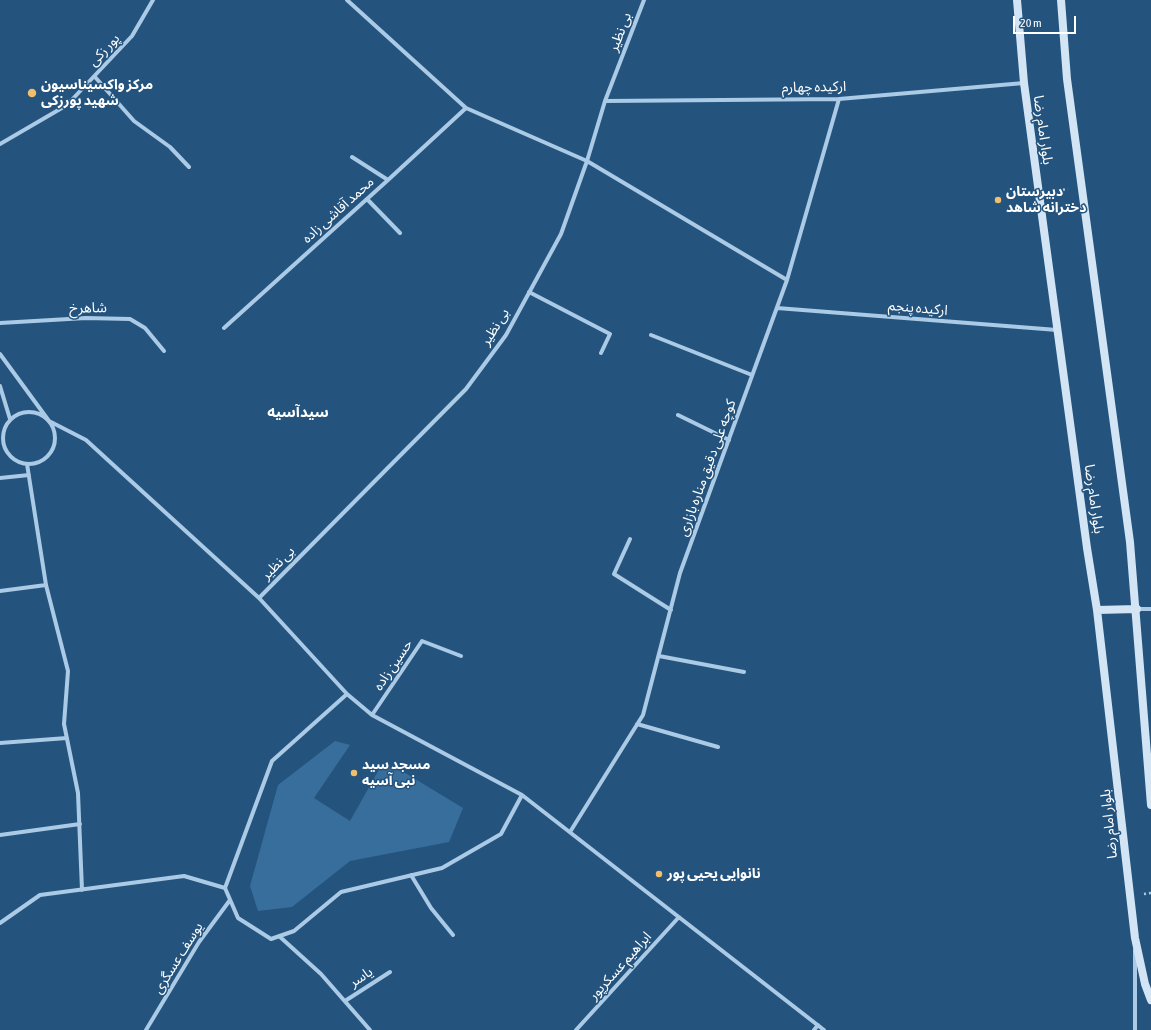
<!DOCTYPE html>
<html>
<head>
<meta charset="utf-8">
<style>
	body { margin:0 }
	#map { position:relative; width:1151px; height:1030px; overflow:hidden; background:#24547e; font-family:"Asap Condensed",sans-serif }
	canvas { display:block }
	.scale { position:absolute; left:1013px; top:16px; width:63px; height:18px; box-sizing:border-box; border:2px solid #fff; border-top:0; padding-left:5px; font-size:12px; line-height:14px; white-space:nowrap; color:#fff; -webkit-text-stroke:3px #24547e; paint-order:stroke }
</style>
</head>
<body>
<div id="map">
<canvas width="1151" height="1030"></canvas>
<div class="scale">20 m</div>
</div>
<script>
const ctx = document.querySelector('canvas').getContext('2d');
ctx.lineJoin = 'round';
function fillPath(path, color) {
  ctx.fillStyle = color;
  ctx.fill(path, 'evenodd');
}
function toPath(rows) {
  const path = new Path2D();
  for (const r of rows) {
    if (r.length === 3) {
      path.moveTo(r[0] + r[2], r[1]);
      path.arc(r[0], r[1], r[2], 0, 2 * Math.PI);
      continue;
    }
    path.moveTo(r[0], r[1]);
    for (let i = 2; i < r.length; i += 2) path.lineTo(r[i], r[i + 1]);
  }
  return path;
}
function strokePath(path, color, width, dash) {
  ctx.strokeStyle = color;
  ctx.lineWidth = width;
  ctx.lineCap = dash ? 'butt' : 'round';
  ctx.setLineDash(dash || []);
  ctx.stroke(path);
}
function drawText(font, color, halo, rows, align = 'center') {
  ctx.font = font + ' "Asap Condensed","Noto Sans Arabic",sans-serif';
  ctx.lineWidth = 3;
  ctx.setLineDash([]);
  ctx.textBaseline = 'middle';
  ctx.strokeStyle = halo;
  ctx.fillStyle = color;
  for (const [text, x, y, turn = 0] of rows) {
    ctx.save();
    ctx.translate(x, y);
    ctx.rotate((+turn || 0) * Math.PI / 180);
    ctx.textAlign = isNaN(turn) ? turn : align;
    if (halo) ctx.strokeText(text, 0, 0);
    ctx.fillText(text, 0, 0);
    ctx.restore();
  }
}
fillPath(toPath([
	[335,741,350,745,314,798,350,821,381,766,397,768,463,808,449,842,350,861,292,907,258,911,250,886,278,785]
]), '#386e9c');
strokePath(toPath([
	[1053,191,1068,189],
	[1144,894,1151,893]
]), '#aacae6', 2.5, [2, 3]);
strokePath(toPath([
	[347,0,466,108,587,161,787,280],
	[95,77,134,121,170,147,189,167],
	[605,101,839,99,1024,83],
	[0,144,67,105,132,36,153,0],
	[352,157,388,180],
	[367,199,400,233],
	[529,292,610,334,601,353],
	[777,308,1057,330],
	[0,323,86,318,130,319,145,328,164,351],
	[224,328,388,180,466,108],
	[651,335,752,375],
	[0,354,49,421,86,440,259,598,347,694],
	[0,386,10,419],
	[29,438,26],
	[678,415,729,440],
	[27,464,46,585,68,671,64,724,78,793,82,890],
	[0,478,29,475],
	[630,539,614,574,671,610],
	[0,591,46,585],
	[259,598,466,389,506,335,561,234,587,161,605,101,644,0],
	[1137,609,1151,609],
	[659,656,744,672],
	[372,715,422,641,461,656],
	[637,724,718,747],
	[0,743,67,738],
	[522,795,501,834,442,868,341,892,294,931,271,939,238,918,225,888,272,761,347,694,372,715,522,795,824,1030],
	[570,832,643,715,680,573,787,280,839,99],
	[0,835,80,824],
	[411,875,431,908,453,935],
	[0,923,40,895,184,876,225,888],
	[279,936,321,974,370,1030],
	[1135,950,1135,1030],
	[345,1001,390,972],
	[146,1030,199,942,230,900],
	[576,1030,679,917],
	[814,1030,818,1025]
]), '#aacae6', 4);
strokePath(toPath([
	[1017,0,1024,83,1087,548,1097,610,1135,938,1145,984,1151,1000],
	[1061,0,1067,79,1130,542,1151,805],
	[1097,610,1137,609]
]), '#d3e5f5', 8);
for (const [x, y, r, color] of [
	[32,93,5,"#f0be6d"],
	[998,200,4,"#f0be6d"],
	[354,773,4,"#f0be6d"],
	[659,874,4,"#f0be6d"]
]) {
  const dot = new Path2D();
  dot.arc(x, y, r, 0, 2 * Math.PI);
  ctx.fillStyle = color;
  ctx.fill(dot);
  strokePath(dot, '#24547e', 1.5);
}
drawText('14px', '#fff', '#24547e', [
	["بی نظیر",620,32,-69],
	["پور زکی",104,50,-47],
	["ارکیده چهارم",814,87,-1],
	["بلوار امام رضا",1043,130,82],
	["محمد آقاشی زاده",338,210,-42],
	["شاهرخ",88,308,-1],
	["ارکیده پنجم",918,308,5],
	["بی نظیر",495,327,-58],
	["کوچه علی دقیق مناره بازاری",707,468,-70],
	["بلوار امام رضا",1094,499,82],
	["بی نظیر",278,563,-45],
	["حسین زاده",393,665,-56],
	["بلوار امام رضا",1109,824,-96],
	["یوسف عسگری",178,958,-58],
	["ابراهیم عسکرپور",620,966,-48],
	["یاسر",361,977,-33]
]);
drawText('bold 14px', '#fff', '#24547e', [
	["مرکز واکسیناسیون",41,85],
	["شهید پورزکی",41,101],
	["دبیرستان",1006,192],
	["دخترانه شاهد",1006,208],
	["مسجد سید",362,765],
	["نبی آسیه",362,781],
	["نانوایی يحيی پور",667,874]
], 'left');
drawText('bold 15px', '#fff', '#24547e', [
	["سیدآسیه",298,412]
]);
</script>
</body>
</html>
